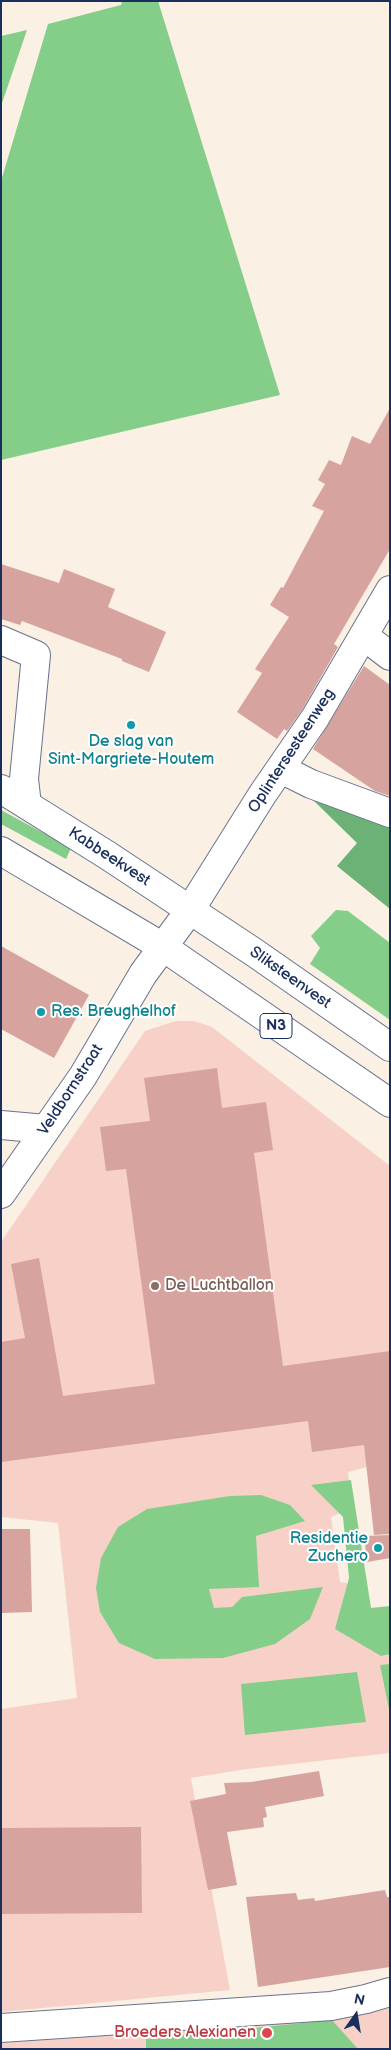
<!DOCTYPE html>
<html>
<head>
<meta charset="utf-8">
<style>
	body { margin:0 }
	#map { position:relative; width:391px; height:2050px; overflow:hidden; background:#faf0e3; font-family:"Balsamiq Sans",sans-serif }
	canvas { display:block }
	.frame { position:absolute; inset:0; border:2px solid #1b2f5e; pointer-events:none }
	.north { position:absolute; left:331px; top:1990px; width:50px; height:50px; -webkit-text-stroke:4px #fff; paint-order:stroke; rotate:13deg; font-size:14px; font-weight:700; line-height:20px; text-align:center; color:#1b2f5e }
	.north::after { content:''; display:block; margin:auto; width:18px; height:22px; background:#1b2f5e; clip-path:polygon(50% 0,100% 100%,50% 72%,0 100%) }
</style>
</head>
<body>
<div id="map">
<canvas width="391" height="2050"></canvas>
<div class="frame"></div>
<div class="north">N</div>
</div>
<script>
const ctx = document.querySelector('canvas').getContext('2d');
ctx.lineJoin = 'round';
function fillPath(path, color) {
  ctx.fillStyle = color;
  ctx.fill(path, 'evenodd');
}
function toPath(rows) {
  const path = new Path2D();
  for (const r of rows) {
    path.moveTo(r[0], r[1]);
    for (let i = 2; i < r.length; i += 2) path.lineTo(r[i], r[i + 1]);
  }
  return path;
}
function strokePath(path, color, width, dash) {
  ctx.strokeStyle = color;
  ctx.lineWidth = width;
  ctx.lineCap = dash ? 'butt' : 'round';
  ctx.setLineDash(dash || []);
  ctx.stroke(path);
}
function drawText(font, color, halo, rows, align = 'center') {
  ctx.font = font + ' "Balsamiq Sans",sans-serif';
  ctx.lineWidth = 4;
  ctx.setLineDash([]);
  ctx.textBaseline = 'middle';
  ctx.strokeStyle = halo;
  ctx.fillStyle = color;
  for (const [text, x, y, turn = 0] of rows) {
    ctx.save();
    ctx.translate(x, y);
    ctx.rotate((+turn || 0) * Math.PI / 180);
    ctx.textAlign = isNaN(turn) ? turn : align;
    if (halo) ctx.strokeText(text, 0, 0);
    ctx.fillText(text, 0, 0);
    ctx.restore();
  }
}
fillPath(toPath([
	[176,1021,194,1021,212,1027,390,1166,390,1461,348,1472,352,1508,331,1517,340,1582,363,1586,371,1651,390,1648,390,1753,247,1769,191,1778,230,1990,1,2012,1,1709,77,1698,58,1523,1,1517,1,1242,145,1031],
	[390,2008,390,2049,1,2049,1,2043,332,2020]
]), '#f7d1c8');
fillPath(toPath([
	[122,1,158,1,280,395,1,460,1,181,48,24,121,5],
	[27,30,1,106,1,36],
	[1,810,71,848,66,859,1,824],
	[336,910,348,911,390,943,390,1020,310,964,320,948,311,936],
	[351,1480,371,1608,390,1606,390,1654,381,1656,335,1629,349,1578,343,1517,311,1485],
	[261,1495,290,1505,305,1521,256,1536,259,1587,209,1589,214,1608,232,1607,242,1597,323,1587,310,1619,275,1644,223,1658,155,1659,119,1643,100,1612,96,1588,101,1558,118,1527,147,1509,230,1496],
	[390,1664,390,1714,380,1665],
	[357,1672,366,1722,245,1735,241,1684],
	[332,2020,358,2049,146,2049,146,2039]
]), '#85ce89');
fillPath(toPath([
	[312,799,390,826,390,909,337,866,357,843]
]), '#6cb175');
fillPath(toPath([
	[390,408,390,549,334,644,338,647,302,710,287,731,284,729,277,739,237,712,262,673,255,669,289,617,270,605,281,587,283,588,324,511,312,506,325,484,318,480,329,460,341,465,352,436,370,444],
	[1,564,59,583,64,569,115,589,108,607,166,632,149,672,122,661,122,659,22,621,20,625,1,619],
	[364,666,390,685,390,796,375,791,313,749],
	[1,946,89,995,54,1058,1,1029],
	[217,1068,222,1108,266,1102,273,1150,254,1153,283,1366,390,1351,390,1534,374,1535,364,1445,312,1452,308,1421,1,1462,1,1342,25,1338,11,1264,39,1258,63,1396,155,1384,126,1169,106,1171,100,1127,150,1121,144,1078],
	[1,1529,30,1529,32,1612,1,1613],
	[390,1535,390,1558,367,1562,364,1536],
	[319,1771,324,1796,265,1807,267,1817,263,1818,264,1827,227,1832,237,1885,208,1890,190,1801,226,1794,224,1783,251,1782],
	[141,1827,142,1913,1,1914,1,1828],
	[385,1890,387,1897,390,1897,390,1967,258,1987,246,1897,296,1893,298,1900,314,1898,315,1901]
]), '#d6a39f');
const minor = toPath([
	[364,636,390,656],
	[1,640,36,655,24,779,27,805],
	[281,769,311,784,390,813],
	[1,1125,46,1129],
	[1,1194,83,1076,143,974,190,910,262,795,315,718,390,590],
	[1,2028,331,2006,366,1999,390,1992]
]);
const major = toPath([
	[1,789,107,855,255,953,390,1047],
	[1,851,163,947,390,1103]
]);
strokePath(minor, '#69738d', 30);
strokePath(major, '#69738d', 30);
strokePath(minor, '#fff', 28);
strokePath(major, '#fff', 28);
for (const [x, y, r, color] of [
	[131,725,5,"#0f9aa8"],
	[41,1012,5,"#0f9aa8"],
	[155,1286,5,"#8d6e63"],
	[378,1548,5,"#0f9aa8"],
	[267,2033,6,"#e0444e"]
]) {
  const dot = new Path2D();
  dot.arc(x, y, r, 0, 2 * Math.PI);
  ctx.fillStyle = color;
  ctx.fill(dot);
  strokePath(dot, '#fff', 2);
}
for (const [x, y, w] of [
	[276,1026,32]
]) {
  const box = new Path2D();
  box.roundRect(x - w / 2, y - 12.5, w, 25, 4);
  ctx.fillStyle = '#fff';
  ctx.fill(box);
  strokePath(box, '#1b2f5e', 1);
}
drawText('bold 15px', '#1b2f5e', null, [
	["N3",276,1026]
]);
drawText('16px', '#0d838f', '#fff', [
	["De slag van",131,742],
	["Sint-Margriete-Houtem",131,760],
	["Res. Breughelhof",51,1012,"left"],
	["Residentie",368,1539,"right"],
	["Zuchero",368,1557,"right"]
]);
drawText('16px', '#1b2f5e', '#fff', [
	["Oplintersesteenweg",292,751,-57],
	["Kabbeekvest",109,857,33],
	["Sliksteenvest",290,978,35],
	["Veldbornstraat",71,1090,-57]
]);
drawText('16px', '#785e54', '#fff', [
	["De Luchtballon",165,1286]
], 'left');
drawText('16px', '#be3a42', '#fff', [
	["Broeders Alexianen",256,2033]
], 'right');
</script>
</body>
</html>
